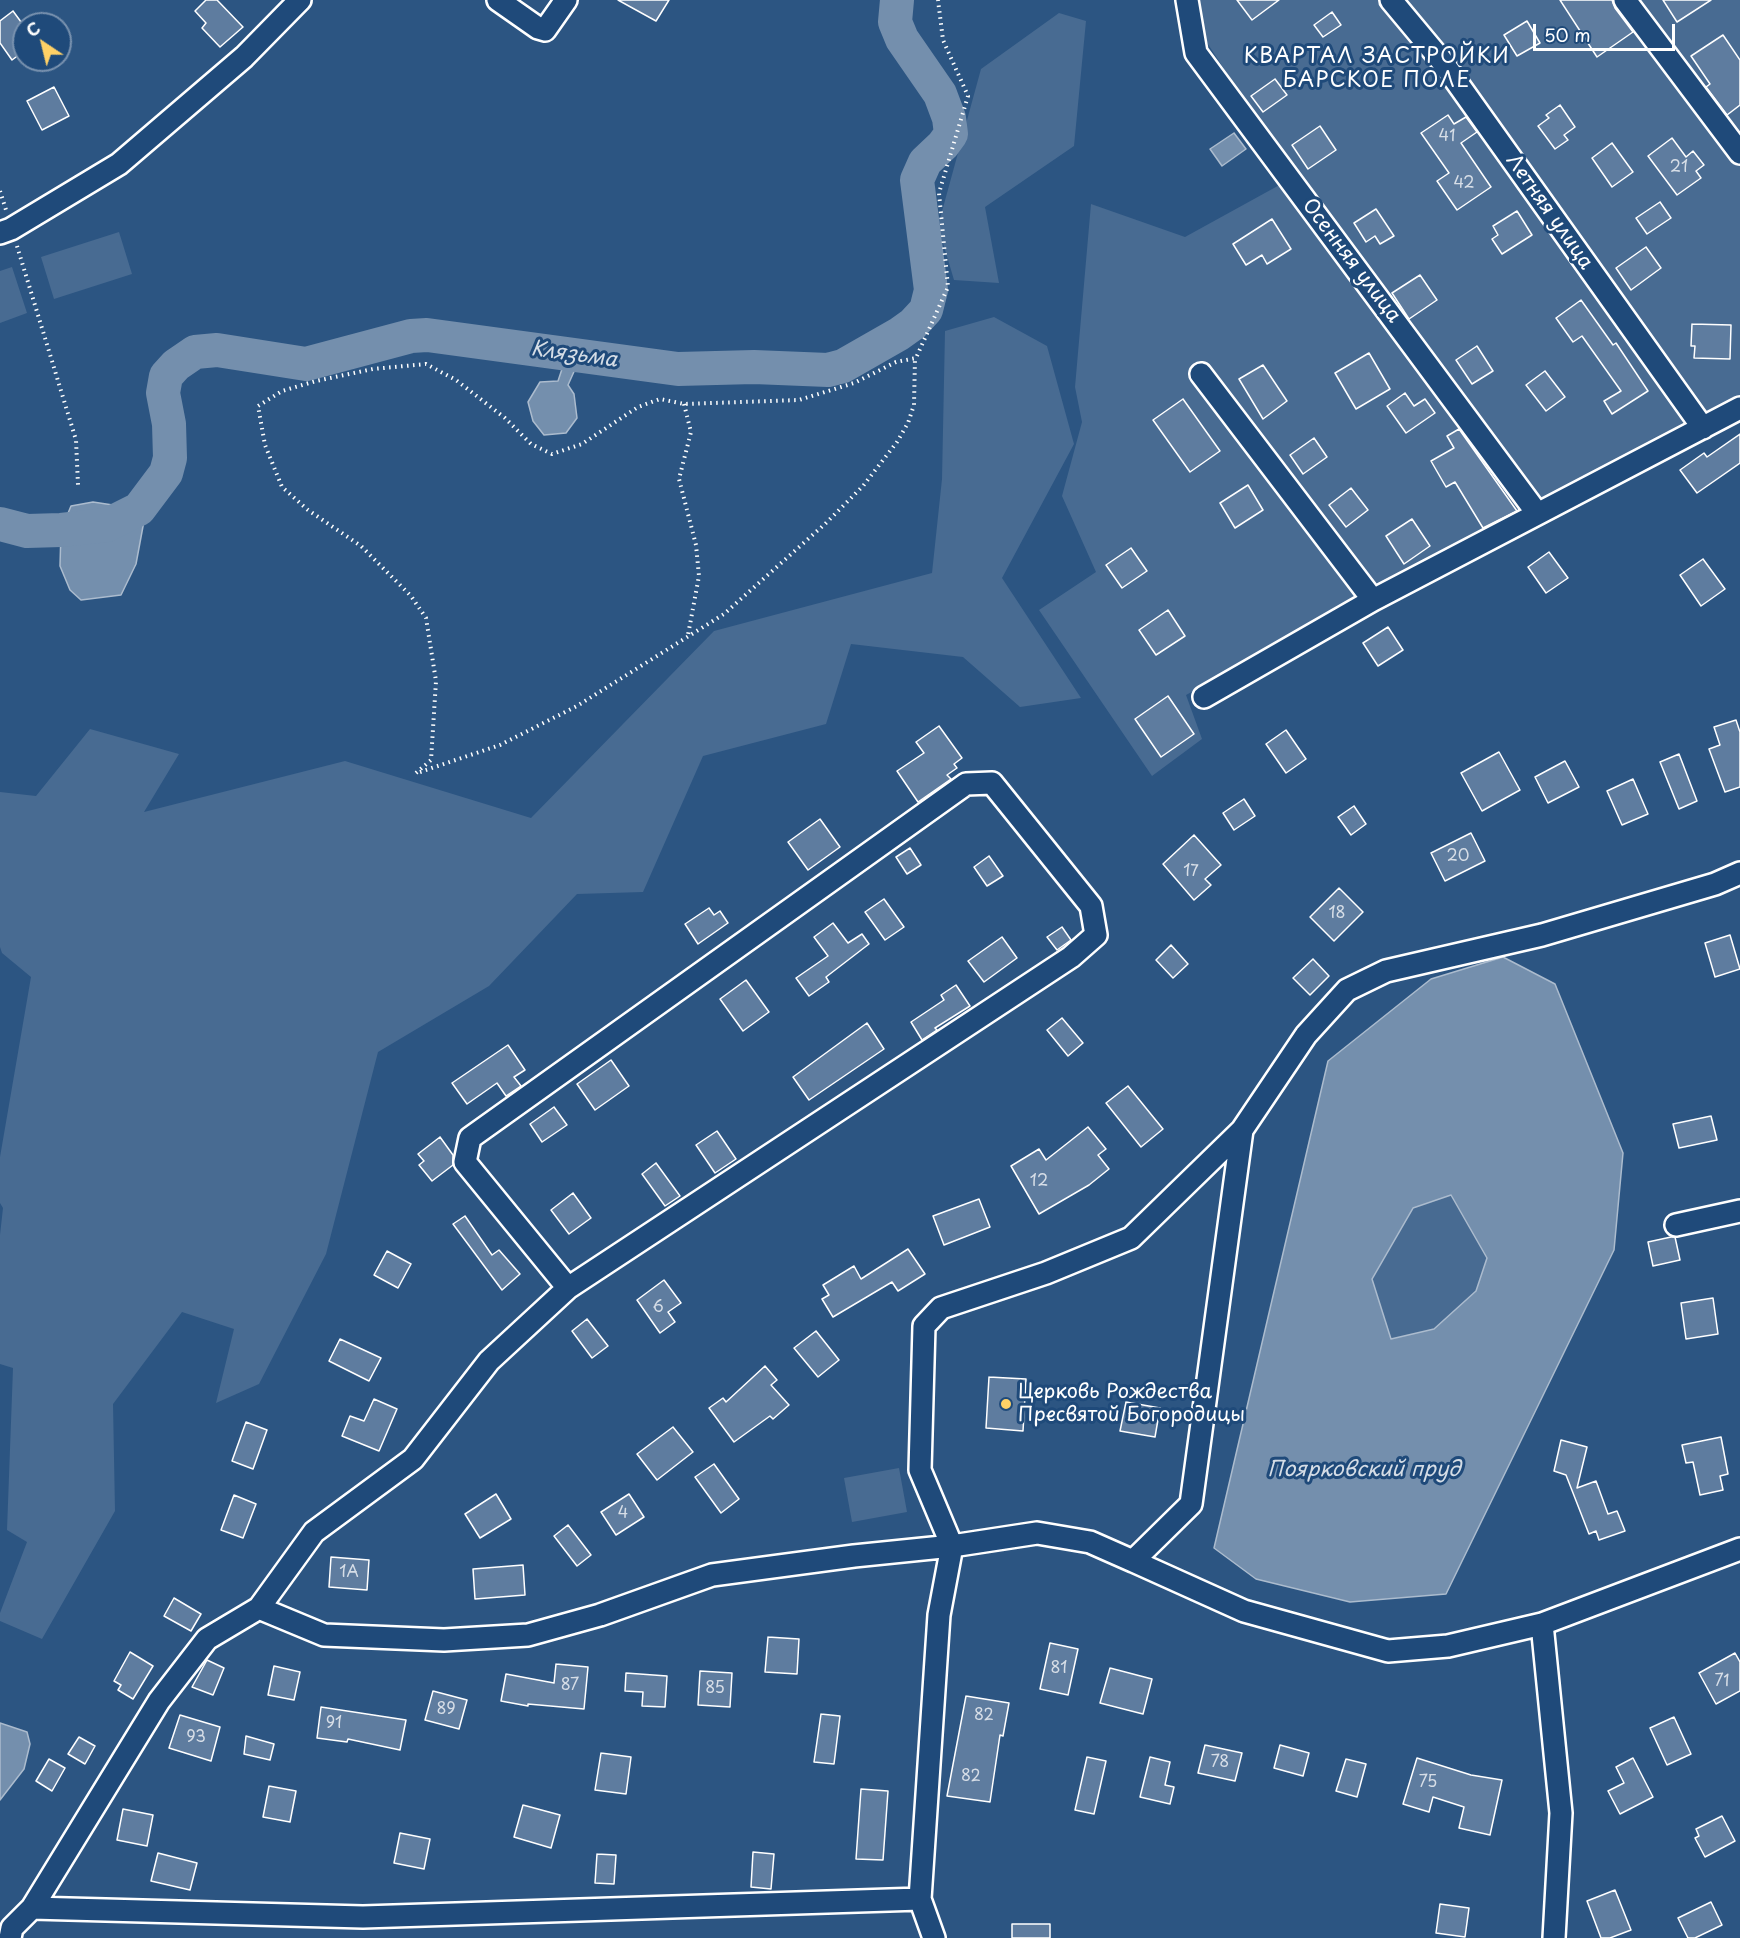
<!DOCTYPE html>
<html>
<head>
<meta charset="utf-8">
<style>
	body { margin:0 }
	#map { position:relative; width:1740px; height:1938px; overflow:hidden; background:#2c5582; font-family:"Playpen Sans",sans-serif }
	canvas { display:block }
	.north { position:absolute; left:12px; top:12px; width:60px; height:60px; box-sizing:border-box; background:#1f4a7a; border:2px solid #7992af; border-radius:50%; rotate:325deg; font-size:16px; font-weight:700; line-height:24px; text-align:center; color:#fff }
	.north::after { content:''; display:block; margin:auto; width:21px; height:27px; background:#ffd166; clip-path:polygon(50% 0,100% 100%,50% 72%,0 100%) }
	.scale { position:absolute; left:1533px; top:24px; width:142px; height:27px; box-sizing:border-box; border:3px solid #fff; border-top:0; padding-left:8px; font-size:18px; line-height:21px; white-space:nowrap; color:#fff; -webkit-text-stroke:4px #1f4a7a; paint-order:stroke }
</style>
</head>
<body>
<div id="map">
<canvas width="1740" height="1938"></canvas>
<div class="north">С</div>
<div class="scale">50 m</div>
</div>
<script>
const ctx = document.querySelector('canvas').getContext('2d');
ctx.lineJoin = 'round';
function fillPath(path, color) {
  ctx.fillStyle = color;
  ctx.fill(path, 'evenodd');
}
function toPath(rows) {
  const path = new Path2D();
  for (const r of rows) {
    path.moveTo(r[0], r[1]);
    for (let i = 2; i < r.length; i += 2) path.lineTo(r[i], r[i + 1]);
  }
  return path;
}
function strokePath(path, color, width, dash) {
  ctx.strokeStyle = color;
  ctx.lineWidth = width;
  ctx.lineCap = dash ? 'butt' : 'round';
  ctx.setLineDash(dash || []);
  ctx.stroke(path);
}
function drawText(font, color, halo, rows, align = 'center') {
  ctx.font = font + ' "Playpen Sans",sans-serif';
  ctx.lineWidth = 6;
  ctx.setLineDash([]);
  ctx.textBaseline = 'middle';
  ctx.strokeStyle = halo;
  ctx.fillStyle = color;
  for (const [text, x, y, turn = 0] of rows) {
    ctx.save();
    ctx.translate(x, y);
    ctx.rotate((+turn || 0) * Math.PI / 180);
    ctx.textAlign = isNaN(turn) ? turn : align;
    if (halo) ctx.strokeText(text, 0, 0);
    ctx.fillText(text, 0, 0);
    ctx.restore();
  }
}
fillPath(toPath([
	[1196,0,1740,0,1740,396,1186,695,1202,739,1152,776,1039,610,1096,572,1062,496,1082,422,1075,387,1091,204,1185,237,1294,177,1204,38],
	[1059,13,1086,21,1074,146,985,207,999,283,954,280,938,226,981,69],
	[119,232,132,274,54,299,41,257],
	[12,267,27,313,0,323,0,271],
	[994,317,1047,346,1074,444,1002,578,1081,698,1020,707,963,657,851,644,826,724,703,756,643,892,577,894,489,986,378,1052,326,1254,259,1384,216,1403,234,1329,182,1312,113,1404,115,1511,42,1639,0,1621,0,1613,27,1542,7,1530,13,1368,0,1364,0,1235,3,1208,0,1203,0,1157,31,977,2,953,0,947,0,792,36,796,90,729,179,754,144,812,345,761,531,818,714,631,932,573,942,479,945,331],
	[1451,1195,1487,1258,1476,1291,1434,1329,1391,1339,1372,1280,1413,1208],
	[899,1468,907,1512,852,1522,844,1478]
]), '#486b92');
const water = toPath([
	[1234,133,1246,149,1222,166,1210,149,1234,133],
	[567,354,581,356,568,385,574,394,577,418,566,433,544,435,533,421,528,402,540,382,558,381,567,354],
	[93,502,139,509,144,521,136,564,121,595,81,600,70,590,60,566,61,530,71,506,93,502],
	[1503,957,1555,984,1623,1153,1614,1250,1446,1594,1350,1602,1256,1579,1214,1548,1328,1061,1431,979,1503,957],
	[1451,1195,1487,1258,1476,1291,1434,1329,1391,1339,1372,1279,1413,1208,1451,1195],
	[0,1723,27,1732,30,1744,24,1769,0,1800,0,1723]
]);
fillPath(water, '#748fad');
strokePath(water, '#acbcce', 1.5);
strokePath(toPath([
	[0,524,27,531,61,530,107,525,139,509,166,473,170,458,169,424,163,393,166,376,176,365,195,352,217,350,306,364,411,336,427,335,678,369,754,367,828,370,843,366,899,334,913,324,926,310,931,290,917,180,925,162,943,145,951,134,949,118,940,94,902,39,895,22,897,0]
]), '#748fad', 34);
const building = toPath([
	[206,0,217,0,243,27,220,47,202,28,206,23,195,11,206,0],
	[618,0,669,0,656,21,618,0],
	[1237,0,1279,0,1252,20,1237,0],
	[1560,0,1612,0,1615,8,1633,32,1597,57,1560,0],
	[1663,0,1711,0,1677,22,1663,0],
	[13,11,24,26,24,51,12,60,0,43,0,21,13,11],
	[1332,12,1341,25,1323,37,1314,25,1332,12],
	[1527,21,1540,43,1517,56,1504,35,1527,21],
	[1723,35,1740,60,1740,105,1727,115,1706,87,1710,84,1691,56,1723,35],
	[1275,79,1287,95,1263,112,1251,96,1275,79],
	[54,87,69,116,42,130,27,101,54,87],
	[1560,105,1575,127,1564,135,1568,140,1555,149,1538,126,1549,118,1546,115,1560,105],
	[1448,115,1454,124,1466,117,1477,132,1461,143,1491,187,1457,210,1437,181,1449,173,1421,133,1448,115],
	[1320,126,1336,150,1308,169,1292,145,1320,126],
	[1672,138,1686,157,1693,151,1704,165,1696,171,1701,178,1677,195,1648,156,1672,138],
	[1612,143,1633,172,1612,187,1592,158,1612,143],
	[1660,202,1671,218,1647,234,1636,218,1660,202],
	[1376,209,1394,236,1380,244,1375,236,1366,242,1354,223,1376,209],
	[1517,211,1532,235,1502,254,1492,239,1498,235,1493,226,1517,211],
	[1272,219,1291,249,1267,264,1262,255,1246,265,1233,244,1272,219],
	[1646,247,1661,268,1631,290,1616,268,1646,247],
	[1420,275,1437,300,1409,319,1392,293,1420,275],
	[1581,300,1613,345,1616,343,1648,391,1612,414,1604,401,1621,391,1582,336,1573,342,1556,318,1581,300],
	[1692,324,1731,325,1730,359,1694,358,1695,346,1691,346,1692,324],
	[1477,346,1493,371,1472,384,1456,360,1477,346],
	[1369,353,1390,389,1356,409,1335,373,1369,353],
	[1263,365,1287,401,1263,419,1239,379,1263,365],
	[1545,371,1565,397,1546,411,1526,385,1545,371],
	[1405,393,1414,406,1425,399,1435,413,1406,433,1387,406,1405,393],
	[1183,399,1220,451,1190,472,1153,420,1183,399],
	[1459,429,1517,511,1483,528,1455,482,1446,487,1431,461,1454,448,1447,436,1459,429],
	[1740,434,1740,463,1697,493,1680,470,1704,453,1707,457,1740,434],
	[1314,438,1327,457,1303,474,1290,455,1314,438],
	[1248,485,1263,510,1235,528,1220,503,1248,485],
	[1351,488,1368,510,1346,527,1329,505,1351,488],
	[1412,519,1430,546,1404,564,1386,536,1412,519],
	[1131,548,1147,571,1122,588,1106,565,1131,548],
	[1549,552,1568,578,1546,593,1528,567,1549,552],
	[1703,559,1725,589,1701,606,1680,575,1703,559],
	[1168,610,1185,636,1156,655,1139,630,1168,610],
	[1388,627,1403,650,1378,666,1363,643,1388,627],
	[1168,696,1194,734,1161,757,1135,719,1168,696],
	[1736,720,1740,732,1740,787,1725,792,1709,749,1720,745,1714,727,1736,720],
	[939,726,962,758,954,764,957,768,947,775,951,779,918,802,897,771,924,753,916,742,939,726],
	[1286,730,1306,759,1286,773,1266,744,1286,730],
	[1499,752,1520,790,1482,811,1461,773,1499,752],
	[1679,754,1697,801,1679,809,1660,762,1679,754],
	[1565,761,1579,787,1548,803,1535,777,1565,761],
	[1633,779,1648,814,1622,825,1607,791,1633,779],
	[1244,799,1255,816,1234,830,1223,813,1244,799],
	[1354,806,1366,824,1351,835,1338,817,1354,806],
	[820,819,840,847,808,870,788,842,820,819],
	[1471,833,1485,861,1445,881,1431,853,1471,833],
	[1194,835,1221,865,1205,879,1211,885,1194,900,1163,864,1194,835],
	[910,848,921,865,907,874,896,857,910,848],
	[989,856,1003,876,987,886,974,867,989,856],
	[1339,888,1363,912,1334,941,1310,917,1339,888],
	[884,899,904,927,885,940,865,912,884,899],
	[709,908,714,915,720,911,728,923,698,944,685,924,709,908],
	[833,923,848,943,862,934,869,944,826,977,829,982,809,996,796,978,828,956,814,937,833,923],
	[1062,927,1071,940,1057,950,1047,937,1062,927],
	[1730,935,1740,969,1715,977,1705,943,1730,935],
	[1002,937,1017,958,984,982,968,961,1002,937],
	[1171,945,1188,964,1173,978,1156,960,1171,945],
	[1313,959,1329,976,1310,995,1293,978,1313,959],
	[746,980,769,1012,743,1031,720,999,746,980],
	[956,985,970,1006,935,1028,937,1030,922,1040,911,1022,944,1000,941,995,956,985],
	[1062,1018,1083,1043,1068,1056,1047,1030,1062,1018],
	[867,1023,884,1049,809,1100,793,1077,867,1023],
	[508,1045,525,1070,514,1077,521,1086,506,1096,497,1083,467,1104,452,1083,508,1045],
	[611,1060,629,1086,595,1110,577,1084,611,1060],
	[1128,1086,1163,1129,1141,1147,1106,1103,1128,1086],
	[554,1107,567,1125,542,1142,530,1124,554,1107],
	[1711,1116,1717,1140,1679,1148,1673,1124,1711,1116],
	[1088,1127,1106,1149,1098,1155,1109,1169,1089,1185,1039,1214,1011,1166,1039,1149,1046,1160,1088,1127],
	[717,1131,736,1159,715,1173,696,1145,717,1131],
	[440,1137,453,1155,453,1165,432,1181,419,1165,424,1161,418,1154,440,1137],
	[656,1163,680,1196,665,1206,642,1174,656,1163],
	[573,1193,591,1218,569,1234,551,1210,573,1193],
	[979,1199,990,1227,944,1245,933,1216,979,1199],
	[465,1216,492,1255,499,1250,520,1274,502,1290,453,1224,465,1216],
	[1671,1237,1675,1237,1680,1260,1653,1266,1648,1242,1671,1237],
	[908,1249,925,1274,898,1291,892,1282,833,1317,822,1299,829,1295,823,1285,854,1266,861,1279,908,1249],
	[387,1251,411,1264,398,1288,374,1275,387,1251],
	[664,1280,681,1303,668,1312,675,1322,660,1333,637,1300,664,1280],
	[1713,1298,1718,1334,1686,1339,1681,1303,1713,1298],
	[587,1319,608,1346,592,1358,572,1331,587,1319],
	[816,1331,839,1360,818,1377,794,1348,816,1331],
	[340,1339,381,1358,369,1381,329,1361,340,1339],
	[765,1366,777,1380,771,1385,789,1405,773,1419,770,1416,734,1442,709,1408,723,1398,726,1402,765,1366],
	[989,1377,1026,1379,1023,1431,986,1428,989,1377],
	[374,1399,397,1409,379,1451,342,1436,350,1416,364,1421,374,1399],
	[1126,1402,1160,1408,1155,1437,1120,1431,1126,1402],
	[246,1422,267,1430,253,1469,232,1461,246,1422],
	[673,1427,693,1452,657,1480,637,1454,673,1427],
	[1721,1437,1728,1474,1720,1476,1723,1490,1700,1495,1693,1462,1686,1463,1682,1445,1721,1437],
	[1561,1440,1587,1447,1577,1488,1596,1481,1608,1514,1617,1511,1625,1531,1599,1540,1596,1531,1589,1534,1566,1475,1554,1471,1561,1440],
	[714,1464,739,1499,721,1513,695,1477,714,1464],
	[496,1494,511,1519,480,1538,465,1514,496,1494],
	[629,1494,644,1517,616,1535,601,1512,629,1494],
	[234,1495,256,1504,243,1538,221,1530,234,1495],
	[568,1525,591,1555,577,1566,554,1536,568,1525],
	[331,1557,369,1560,367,1590,329,1587,331,1557],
	[523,1565,525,1595,475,1599,473,1569,523,1565],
	[174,1598,201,1614,191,1631,164,1616,174,1598],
	[768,1637,799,1639,797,1674,765,1672,768,1637],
	[1050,1643,1078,1649,1068,1695,1040,1689,1050,1643],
	[130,1652,153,1666,133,1699,118,1690,121,1685,114,1681,130,1652],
	[1735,1653,1740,1662,1740,1691,1716,1704,1699,1673,1735,1653],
	[207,1660,224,1668,213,1695,192,1687,207,1660],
	[556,1664,588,1667,584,1709,528,1704,528,1706,501,1701,506,1674,554,1683,556,1664],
	[274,1666,300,1672,294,1700,268,1695,274,1666],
	[1110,1668,1152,1679,1143,1714,1100,1703,1110,1668],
	[700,1671,732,1673,730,1707,698,1705,700,1671],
	[626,1673,667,1676,665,1707,642,1706,643,1692,625,1691,626,1673],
	[433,1691,467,1700,459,1729,425,1720,433,1691],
	[966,1696,1009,1703,1003,1736,1000,1735,990,1802,947,1796,966,1696],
	[321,1707,406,1720,400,1750,348,1739,347,1742,317,1738,321,1707],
	[821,1714,840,1716,834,1764,814,1762,821,1714],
	[180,1715,220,1727,211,1761,169,1748,180,1715],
	[1674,1717,1691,1754,1667,1765,1650,1728,1674,1717],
	[246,1736,274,1744,270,1760,244,1754,246,1736],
	[79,1737,95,1746,85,1764,68,1754,79,1737],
	[1205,1745,1242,1753,1235,1781,1198,1773,1205,1745],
	[1280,1745,1309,1753,1303,1776,1274,1768,1280,1745],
	[601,1753,631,1757,626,1794,595,1790,601,1753],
	[1087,1757,1106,1761,1094,1814,1075,1810,1087,1757],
	[1150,1757,1170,1762,1165,1785,1174,1787,1170,1804,1140,1797,1150,1757],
	[1417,1758,1471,1775,1502,1780,1490,1835,1459,1828,1464,1807,1433,1797,1429,1812,1403,1804,1417,1758],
	[1633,1758,1653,1797,1620,1814,1608,1791,1624,1783,1616,1767,1633,1758],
	[49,1759,65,1768,52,1791,36,1781,49,1759],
	[1346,1759,1366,1764,1357,1797,1336,1791,1346,1759],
	[269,1786,296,1791,290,1822,263,1817,269,1786],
	[861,1789,888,1791,883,1860,856,1859,861,1789],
	[523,1805,560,1815,551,1848,514,1837,523,1805],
	[123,1809,153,1815,147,1846,117,1840,123,1809],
	[1722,1816,1735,1841,1705,1857,1695,1838,1699,1836,1696,1829,1722,1816],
	[400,1833,430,1839,424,1869,394,1863,400,1833],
	[753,1852,774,1854,771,1889,751,1887,753,1852],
	[158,1853,197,1863,190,1890,151,1881,158,1853],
	[597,1854,616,1855,614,1884,595,1883,597,1854],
	[1615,1890,1631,1930,1610,1938,1601,1938,1587,1901,1615,1890],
	[1711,1902,1722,1925,1695,1938,1688,1938,1678,1918,1711,1902],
	[1440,1904,1469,1908,1465,1937,1436,1933,1440,1904],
	[1012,1924,1050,1924,1050,1938,1012,1938,1012,1924]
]);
fillPath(building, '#5e7c9f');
strokePath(building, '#fff', 1.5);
const minor = toPath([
	[498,0,538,28,545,30,566,0],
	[1187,0,1196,53,1537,513],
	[1391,0,1441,60,1703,428],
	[1625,0,1740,153],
	[0,233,11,229,119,164,244,57,300,0],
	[1201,374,1373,600],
	[1204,697,1373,600,1740,408],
	[1676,1225,1740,1211],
	[1133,1561,1244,1611,1388,1651,1448,1646,1542,1624,1740,1549],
	[259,1608,314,1532,413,1459,489,1361,568,1288,1071,957,1096,935,1091,906,992,783,966,784,470,1138,465,1162,568,1288],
	[1542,1624,1561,1813,1554,1938],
	[32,1908,363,1917,920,1899],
	[10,1938,12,1928,32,1908,159,1701,207,1639,259,1608,324,1635,444,1640,528,1635,600,1615,712,1575,854,1556,952,1546,1037,1533,1090,1542,1133,1561,1191,1504,1242,1130,1306,1035,1347,990,1386,971,1542,935,1715,884,1740,873],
	[934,1938,920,1899,939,1615,952,1546,920,1470,924,1326,941,1308,1046,1273,1131,1238,1242,1130]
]);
strokePath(minor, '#fff', 26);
strokePath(toPath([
	[0,191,6,210],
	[17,246,76,440,78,485],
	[684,404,691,432,679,479,696,545,699,576,688,635],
	[420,772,500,745,577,706,724,614,825,524,863,486,897,442,908,423,914,405,915,358],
	[416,773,431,760,436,681,426,618,411,596,361,546,308,510,282,487,265,445,258,406,282,391,316,381,373,369,426,364,456,380,505,418,531,444,552,454,582,444,638,407,660,399,684,404,799,400,854,383,896,362,916,358,948,287,939,193,968,96,943,40,938,0]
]), '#fff', 4, [1.5, 4.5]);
strokePath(minor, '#1f4a7a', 21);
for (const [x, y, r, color] of [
	[1006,1404,6,"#ffd166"]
]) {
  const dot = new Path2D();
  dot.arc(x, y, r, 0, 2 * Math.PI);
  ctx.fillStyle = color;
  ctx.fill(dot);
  strokePath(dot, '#1f4a7a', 2);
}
drawText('16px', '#d7dee7', null, [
	["41",1447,137],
	["21",1679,168],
	["42",1464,184],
	["20",1458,857],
	["17",1191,872],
	["18",1337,914],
	["12",1039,1182],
	["6",658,1308],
	["4",623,1514],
	["1А",349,1573],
	["81",1059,1669],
	["71",1722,1682],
	["87",570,1686],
	["85",715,1689],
	["89",446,1710],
	["82",984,1716],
	["91",334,1724],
	["93",196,1738],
	["78",1220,1763],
	["82",971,1777],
	["75",1428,1783]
]);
drawText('20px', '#fff', '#1f4a7a', [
	["Летняя улица",1549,212,55],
	["Осенняя улица",1351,261,53]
]);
drawText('20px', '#fff', '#1f4a7a', [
	["Церковь Рождества",1018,1392],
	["Пресвятой Богородицы",1018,1415]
], 'left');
ctx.letterSpacing = '1.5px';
drawText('21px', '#fff', '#1f4a7a', [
	["КВАРТАЛ ЗАСТРОЙКИ",1377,57],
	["БАРСКОЕ ПОЛЕ",1377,81]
]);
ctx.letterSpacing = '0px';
drawText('italic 21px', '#d5dde6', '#1f4a7a', [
	["Клязьма",574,355,8],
	["Поярковский пруд",1364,1470]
]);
</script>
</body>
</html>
